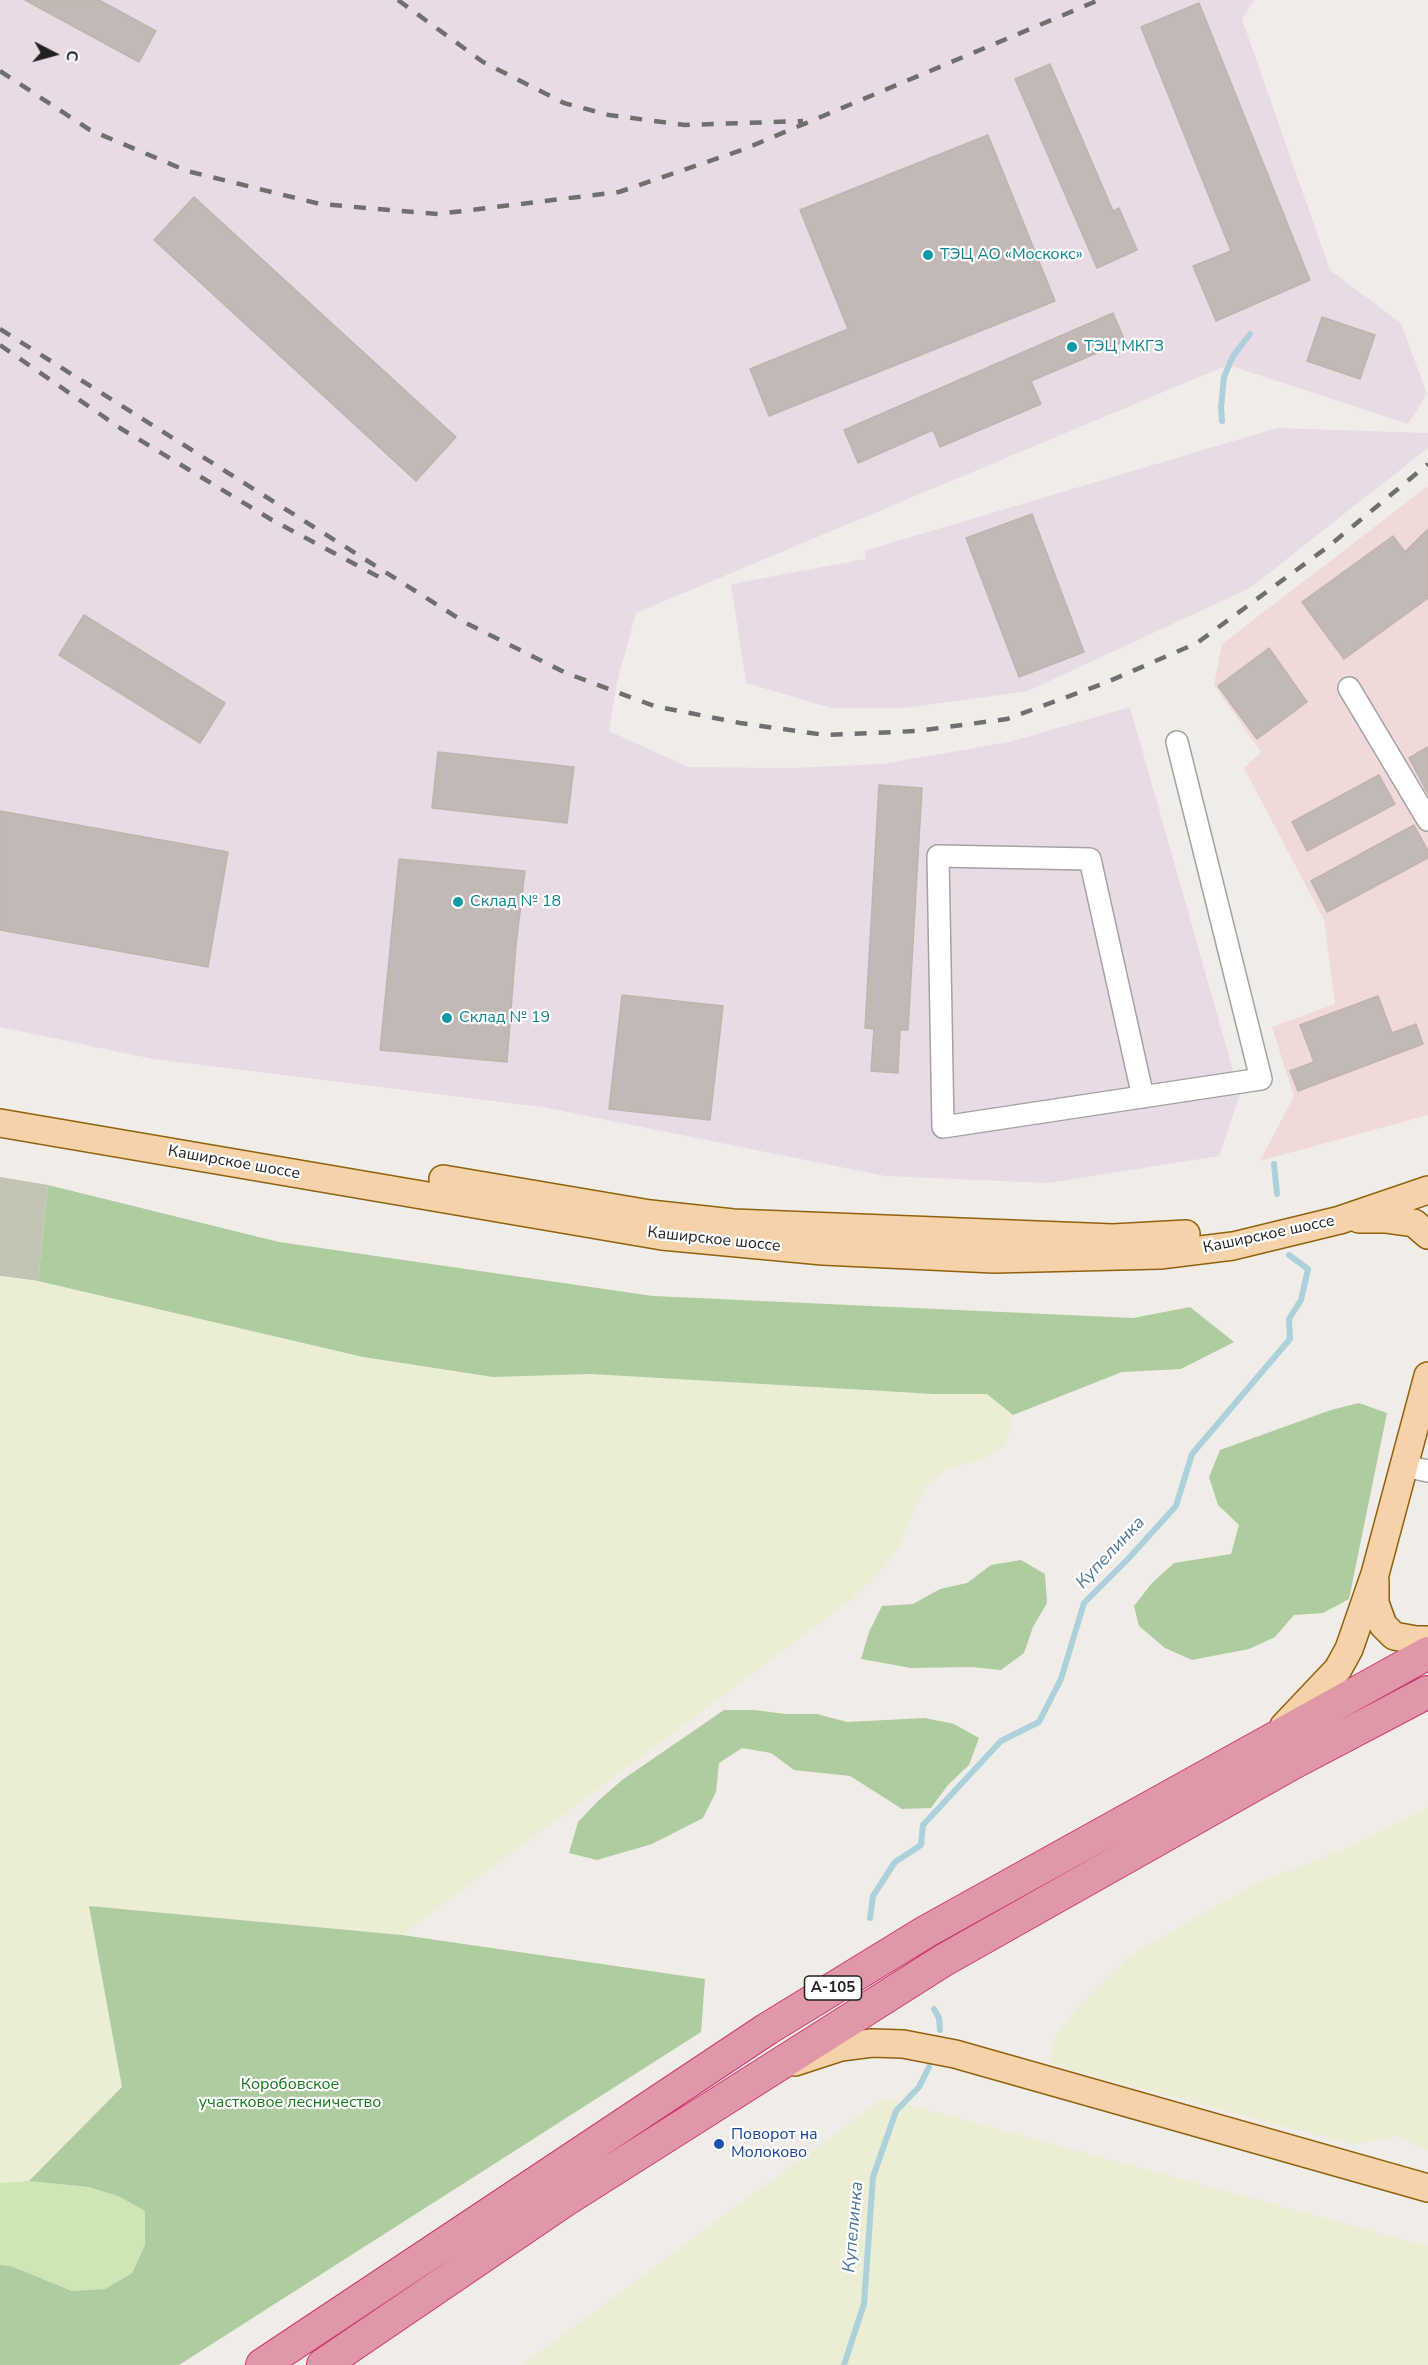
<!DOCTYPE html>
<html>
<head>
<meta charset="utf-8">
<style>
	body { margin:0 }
	#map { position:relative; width:1428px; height:2365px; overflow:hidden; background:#f0ede8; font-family:"Nunito Sans",sans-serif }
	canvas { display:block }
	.north { position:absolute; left:24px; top:24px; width:60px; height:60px; -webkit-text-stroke:4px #fff; paint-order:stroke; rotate:96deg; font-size:16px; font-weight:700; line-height:24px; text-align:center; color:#212121 }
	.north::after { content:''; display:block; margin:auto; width:21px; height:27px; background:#212121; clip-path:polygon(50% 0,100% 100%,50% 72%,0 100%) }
</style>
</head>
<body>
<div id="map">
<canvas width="1428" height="2365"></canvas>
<div class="north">С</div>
</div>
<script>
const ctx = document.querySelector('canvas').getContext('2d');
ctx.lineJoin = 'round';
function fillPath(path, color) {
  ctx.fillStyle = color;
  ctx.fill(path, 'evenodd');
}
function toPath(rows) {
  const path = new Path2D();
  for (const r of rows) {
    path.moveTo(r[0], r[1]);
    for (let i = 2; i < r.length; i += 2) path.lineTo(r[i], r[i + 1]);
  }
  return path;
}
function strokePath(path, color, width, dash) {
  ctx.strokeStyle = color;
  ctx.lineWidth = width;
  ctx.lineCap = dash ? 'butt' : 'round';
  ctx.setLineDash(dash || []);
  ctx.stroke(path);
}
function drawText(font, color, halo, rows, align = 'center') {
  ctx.font = font + ' "Nunito Sans",sans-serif';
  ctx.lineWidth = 4.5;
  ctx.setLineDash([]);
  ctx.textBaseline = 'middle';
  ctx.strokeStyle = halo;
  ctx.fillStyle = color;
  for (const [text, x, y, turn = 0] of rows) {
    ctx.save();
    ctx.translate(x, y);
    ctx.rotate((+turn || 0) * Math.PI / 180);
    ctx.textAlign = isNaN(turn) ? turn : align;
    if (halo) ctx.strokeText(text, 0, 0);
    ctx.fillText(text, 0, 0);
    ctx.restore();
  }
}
fillPath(toPath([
	[1428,486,1428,1115,1260,1161,1294,1096,1272,1027,1335,1004,1324,920,1244,768,1261,752,1214,685,1222,644]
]), '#efd9d9');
fillPath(toPath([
	[0,0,1254,0,1242,19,1330,270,1401,323,1427,394,1408,424,1228,365,636,613,617,682,609,731,688,767,792,768,882,764,1009,742,1130,707,1240,1095,1219,1156,1048,1183,885,1176,542,1107,153,1059,0,1027],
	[1277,428,1428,433,1428,448,1250,588,1028,691,905,708,832,708,746,683,731,584,866,559,864,551]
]), '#e9dbe6');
fillPath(toPath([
	[0,1177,48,1185,38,1281,0,1276]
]), '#c4c4b4');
fillPath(toPath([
	[0,1276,38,1281,363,1357,493,1377,591,1374,934,1394,987,1394,1013,1415,1006,1445,978,1461,948,1468,924,1488,899,1547,880,1572,849,1601,402,1935,90,1906,122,2087,29,2181,0,2183],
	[1428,1807,1428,2151,1396,2136,1355,2145,1071,2070,1049,2062,1057,2032,1076,2009,1131,1955,1257,1883,1347,1848],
	[883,2098,1428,2246,1428,2365,522,2365]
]), '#ecedd5');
fillPath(toPath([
	[29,2181,88,2187,118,2196,145,2211,145,2245,132,2273,105,2289,72,2291,11,2266,0,2265,0,2183]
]), '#cde6b3');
fillPath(toPath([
	[48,1185,279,1242,653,1296,1133,1318,1190,1307,1234,1342,1181,1369,1122,1372,1013,1415,987,1394,934,1394,591,1374,493,1377,363,1357,38,1281],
	[1359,1403,1387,1413,1349,1599,1323,1613,1294,1615,1275,1637,1249,1649,1192,1660,1165,1648,1139,1626,1134,1606,1152,1583,1174,1563,1231,1554,1239,1525,1218,1505,1209,1477,1220,1450,1331,1410],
	[1021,1560,1045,1574,1047,1603,1033,1627,1024,1653,1001,1670,972,1667,911,1668,861,1659,869,1632,882,1606,913,1604,940,1589,967,1583,991,1565],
	[724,1710,754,1710,785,1714,817,1714,847,1722,925,1718,954,1724,979,1738,969,1765,948,1785,931,1808,902,1809,850,1776,794,1770,771,1753,742,1748,719,1763,716,1792,703,1818,652,1844,597,1860,569,1853,578,1822,598,1801,622,1780],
	[89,1906,402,1935,705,1979,701,2032,179,2365,0,2365,0,2265,11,2266,72,2291,105,2289,132,2273,145,2245,145,2211,118,2196,88,2187,29,2181,122,2087]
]), '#aecca0');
strokePath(toPath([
	[1222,421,1221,407,1224,377,1233,356,1250,334],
	[1274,1164,1277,1194],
	[870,1918,873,1896,895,1862,921,1845,923,1825,1001,1741,1039,1722,1061,1679,1084,1603,1128,1559,1176,1506,1192,1454,1290,1339,1289,1319,1301,1300,1308,1269,1289,1255],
	[934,2009,939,2018,940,2030],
	[844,2365,864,2304,873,2177,896,2111,919,2087,929,2067]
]), '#acd1da', 6);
const building = toPath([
	[25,0,99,0,156,31,139,62,25,0],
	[1199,3,1310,280,1216,321,1193,266,1231,251,1141,27,1199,3],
	[1050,64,1113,211,1119,208,1137,250,1097,268,1015,79,1050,64],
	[988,135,1055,301,769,416,750,369,848,329,800,210,988,135],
	[194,197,456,437,416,481,154,240,194,197],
	[1113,313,1125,341,1031,381,1041,404,940,447,933,430,858,463,844,430,1113,313],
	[1322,317,1375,335,1360,379,1307,361,1322,317],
	[1032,514,1084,652,1019,677,966,538,1032,514],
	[1428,529,1428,598,1344,659,1302,602,1393,536,1405,552,1428,529],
	[84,615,225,703,200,743,59,655,84,615],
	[1269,648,1307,702,1257,739,1218,686,1269,648],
	[1428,747,1428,794,1409,758,1428,747],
	[438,752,574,767,567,823,432,808,438,752],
	[1379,775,1395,804,1307,851,1292,822,1379,775],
	[879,785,922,788,908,1030,900,1030,898,1073,871,1071,874,1029,865,1028,879,785],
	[0,811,228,852,208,967,0,930,0,811],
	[1414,825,1428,851,1428,858,1327,912,1311,881,1414,825],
	[399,859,525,871,516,945,507,1062,380,1050,399,859],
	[622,995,723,1006,710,1120,609,1109,622,995],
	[1378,996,1392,1033,1416,1024,1423,1044,1298,1091,1290,1071,1314,1062,1300,1025,1378,996]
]);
fillPath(building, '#c1b9b5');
strokePath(building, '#c1b4ac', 1.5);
const minor = toPath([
	[1349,688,1428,820],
	[1143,1097,1090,859,938,856,943,1127,1261,1079,1177,742],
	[1404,1466,1428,1471]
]);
const major = toPath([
	[0,1123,662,1236,823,1251,994,1259,1160,1255,1233,1246,1340,1220,1428,1190],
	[443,1179,650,1214,733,1223,1113,1238,1186,1234],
	[1359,1219,1385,1219,1414,1223,1428,1235],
	[1375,1581,1375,1603,1383,1625,1394,1636,1416,1640,1428,1640],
	[1284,1726,1338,1669,1349,1649,1375,1574,1428,1376],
	[795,2062,841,2047,872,2043,903,2044,955,2054,1428,2188]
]);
const highway = toPath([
	[262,2365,767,2029,927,1931,1428,1653],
	[323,2365,564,2201,944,1960,1293,1763,1428,1692]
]);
strokePath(minor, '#a2a2a2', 24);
strokePath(major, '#91610d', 30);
strokePath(highway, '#cd366e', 34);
strokePath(minor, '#fff', 21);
strokePath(major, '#f5d2a9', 27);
strokePath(highway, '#e097a7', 32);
strokePath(toPath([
	[398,0,483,62,564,103,609,115,685,125,803,121],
	[0,71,90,130,187,171,320,204,438,214,619,192,742,150,1099,0],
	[0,329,466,623,566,673,654,706,740,723,825,735,917,731,1007,719,1105,683,1197,643,1329,546,1428,464],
	[0,345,120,428,272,520,379,577]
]), '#6f6f6f', 4.5, [12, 12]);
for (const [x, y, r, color] of [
	[928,255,6,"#0f9aa8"],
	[1072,347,6,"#0f9aa8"],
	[458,902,6,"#0f9aa8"],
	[447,1018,6,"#0f9aa8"],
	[719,2144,6,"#1a4fb4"]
]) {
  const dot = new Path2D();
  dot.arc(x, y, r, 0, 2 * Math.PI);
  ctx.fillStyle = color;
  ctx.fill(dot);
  strokePath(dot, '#fff', 2);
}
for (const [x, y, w] of [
	[833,1988,57]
]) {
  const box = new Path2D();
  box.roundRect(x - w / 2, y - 12, w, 24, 4.5);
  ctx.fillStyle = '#fff';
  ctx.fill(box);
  strokePath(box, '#212121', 1.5);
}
drawText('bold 15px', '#212121', null, [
	["А-105",833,1988]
]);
drawText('16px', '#0d838f', '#fff', [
	["ТЭЦ АО «Москокс»",940,255],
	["ТЭЦ МКГЗ",1084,347],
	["Склад № 18",470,902],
	["Склад № 19",459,1018]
], 'left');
drawText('16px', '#212121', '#fff', [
	["Каширское шоссе",234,1163,10],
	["Каширское шоссе",1269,1235,-12],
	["Каширское шоссе",714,1240,6]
]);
drawText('16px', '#15781b', '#fff', [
	["Коробовское",290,2085],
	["участковое лесничество",290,2103]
]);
drawText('16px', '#164399', '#fff', [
	["Поворот на",731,2135],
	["Молоково",731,2153]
], 'left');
drawText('italic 18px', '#4d769a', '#fff', [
	["Купелинка",1111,1553,-47],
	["Купелинка",854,2227,-85]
]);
</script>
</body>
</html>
